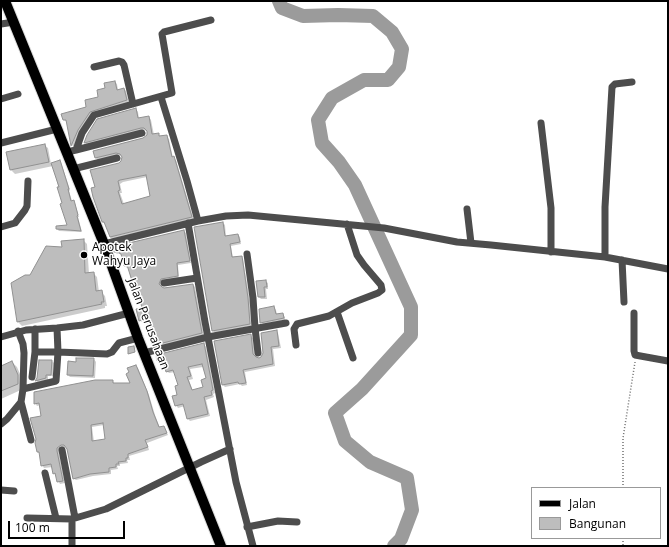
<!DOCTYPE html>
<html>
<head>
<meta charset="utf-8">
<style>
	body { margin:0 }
	#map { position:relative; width:669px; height:547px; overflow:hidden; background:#fff; font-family:"Open Sans",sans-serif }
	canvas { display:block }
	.frame { position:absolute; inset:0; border:2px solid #000; pointer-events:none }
	.legend { position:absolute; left:531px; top:487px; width:130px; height:52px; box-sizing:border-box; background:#fff; border:1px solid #999; margin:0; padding:5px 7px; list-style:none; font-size:12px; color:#000 }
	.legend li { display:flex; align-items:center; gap:8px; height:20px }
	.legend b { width:20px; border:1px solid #999 }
	.scale { position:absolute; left:8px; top:521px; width:117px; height:18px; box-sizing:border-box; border:2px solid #000; border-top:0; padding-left:5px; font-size:12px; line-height:14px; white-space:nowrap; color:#000; -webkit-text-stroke:3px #fff; paint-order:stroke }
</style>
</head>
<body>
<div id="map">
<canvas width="669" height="547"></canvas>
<div class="frame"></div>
<ul class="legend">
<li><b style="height:5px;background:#000"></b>Jalan</li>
<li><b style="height:11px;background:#bdbdbd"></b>Bangunan</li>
</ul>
<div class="scale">100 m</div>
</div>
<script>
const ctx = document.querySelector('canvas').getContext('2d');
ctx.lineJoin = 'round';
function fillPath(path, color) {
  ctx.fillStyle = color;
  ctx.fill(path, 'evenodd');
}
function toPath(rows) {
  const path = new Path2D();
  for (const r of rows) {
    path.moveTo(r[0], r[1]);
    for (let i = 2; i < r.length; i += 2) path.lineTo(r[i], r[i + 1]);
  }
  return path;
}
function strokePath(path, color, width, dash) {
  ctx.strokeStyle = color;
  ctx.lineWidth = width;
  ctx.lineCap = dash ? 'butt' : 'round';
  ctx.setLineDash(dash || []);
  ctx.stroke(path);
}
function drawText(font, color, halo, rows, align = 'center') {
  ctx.font = font + ' "Open Sans",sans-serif';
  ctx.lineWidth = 3;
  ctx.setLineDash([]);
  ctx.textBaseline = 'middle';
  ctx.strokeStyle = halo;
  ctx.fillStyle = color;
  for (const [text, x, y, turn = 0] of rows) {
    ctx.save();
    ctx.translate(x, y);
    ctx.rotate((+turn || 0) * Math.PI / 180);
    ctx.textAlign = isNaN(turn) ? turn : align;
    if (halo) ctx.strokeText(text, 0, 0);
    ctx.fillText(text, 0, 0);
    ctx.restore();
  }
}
fillPath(toPath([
	[115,82,117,84,118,90,124,89,126,91,129,103,92,114,74,147,72,145,67,122,64,120,87,107,99,98],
	[136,109,138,112,139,119,149,117,151,120,154,135,158,134,161,137,166,136,169,139,173,158,176,160,194,220,113,240,110,237,106,224,103,222,96,188,122,162,122,156,119,155,98,161,96,158,94,152,147,137,148,132,144,130,87,145,85,143],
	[147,177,152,196,124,204,120,193,122,193,120,184,123,182],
	[44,145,48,148,51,164,60,161,61,162,70,190,69,191,72,201,75,203,79,217,78,217,82,232,59,231,57,229,68,225,53,166,15,174,11,170,8,152],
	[223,223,225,225,226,237,238,235,240,237,241,244,231,246,233,258,241,257,243,259,250,301,251,326,215,333,213,331],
	[184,231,186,233,191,263,178,265,179,278,163,281,161,287,162,288,193,285,195,287,204,335,157,347,155,345,151,324,150,324,147,321,142,322,140,320,143,308,140,298,137,299,135,297,134,285,129,267,127,268,125,266,122,255,119,253,117,254,115,252],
	[83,240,87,244,89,274,93,273,97,277,99,292,101,292,105,296,107,306,105,306,105,308,22,326,18,322,30,276,63,248],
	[265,281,268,283,268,289,266,289,267,299,261,299,259,297],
	[274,307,276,310,277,315,282,314,285,317,285,320,263,324,261,322],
	[276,331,278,333,281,348,273,349,275,366,245,372,247,385,242,386,240,384,225,387,223,385,215,342,250,335,253,338,255,357,259,359,262,357],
	[204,344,206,347,215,393,213,394,214,397,206,400,210,416,190,421,188,419,185,406,178,408,176,405,179,395,180,386,175,372,169,373,167,371,165,362,161,363,158,361,157,356],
	[203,367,207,379,204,388,193,391,189,380,193,379,190,369],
	[94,359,96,362,95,378,70,377,68,375,77,363],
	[40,361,52,361,54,363,53,376,48,376,48,380,38,382,36,381,38,378],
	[12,362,17,367,23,381,23,389,1,399,1,367],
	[136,366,138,368,149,395,155,415,160,428,164,427,168,435,147,443,149,450,129,456,130,460,127,460,128,463,120,464,120,466,117,466,118,469,111,470,111,474,93,476,76,480,73,478,68,449,66,447,61,448,59,453,65,483,60,484,54,473,53,467,44,468,42,465,40,454,38,452,42,417,40,405,37,406,35,403,112,381,115,384,131,384],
	[104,425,106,440,94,442,92,427]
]), '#0003');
strokePath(toPath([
	[279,1,282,8,303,16,338,15,373,16,392,32,402,49,399,67,388,80,364,80,332,98,318,120,322,143,339,162,355,185,411,307,411,335,362,389,335,413,345,441,370,462,407,478,412,510,401,539,394,546]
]), '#9b9b9b', 14);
const building = toPath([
	[115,81,117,90,124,88,127,100,90,112,78,130,71,146,66,120,63,120,61,114,86,107,85,100,98,97,97,90,105,88,104,83,115,81],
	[136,108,138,118,149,116,152,134,159,133,159,136,167,135,172,157,174,156,192,217,110,237,104,222,102,222,93,197,91,188,95,187,90,170,119,163,121,161,122,157,120,154,116,153,95,158,93,151,143,138,147,135,147,131,144,128,141,128,84,143,87,135,97,119,136,108],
	[146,175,150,196,122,204,118,191,120,190,118,181,120,180,146,175],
	[45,144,49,162,10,170,6,152,45,144],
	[60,160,69,189,68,189,71,201,74,200,78,215,77,216,81,231,56,229,56,226,67,225,60,204,62,203,57,187,59,187,51,163,60,160],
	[223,222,225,236,238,234,240,242,230,244,232,257,242,256,248,298,250,324,212,331,194,227,223,222],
	[184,230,190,261,177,263,178,276,161,279,159,284,162,287,164,288,193,284,202,333,155,345,149,322,147,323,146,319,139,321,136,309,142,308,139,296,134,297,131,285,133,284,127,265,124,266,121,254,117,252,114,252,112,247,184,230],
	[84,239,85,273,94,272,96,291,102,290,104,302,101,302,102,304,17,322,11,283,25,275,30,275,46,246,62,247,61,241,84,239],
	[266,280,267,287,264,287,265,297,258,297,256,281,266,280],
	[274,306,276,314,283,313,284,318,260,323,259,309,274,306],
	[277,330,279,346,271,347,273,364,243,370,246,383,239,384,238,382,222,385,214,341,251,334,253,354,256,357,259,358,261,357,263,353,261,333,277,330],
	[204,343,213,390,211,391,212,395,204,397,208,414,187,419,183,404,175,406,172,396,177,395,175,386,178,385,173,370,166,372,163,360,157,361,156,355,204,343],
	[202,364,206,378,201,380,203,387,192,390,187,377,191,376,188,367,202,364],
	[134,346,135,352,128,354,128,347,134,346],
	[76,358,94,358,93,376,67,375,68,361,76,362,76,358],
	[39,360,52,360,51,375,46,375,46,378,35,381,37,378,39,360],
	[12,361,18,375,18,384,1,391,1,366,12,361],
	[136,365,147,391,153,412,159,427,164,426,167,433,145,440,148,447,128,454,128,458,126,458,126,461,118,462,119,464,116,464,116,467,109,468,109,472,90,474,73,479,67,449,64,445,61,445,57,448,57,451,63,481,57,482,55,473,53,474,51,464,41,466,39,452,37,452,35,443,36,439,30,418,41,416,39,403,34,404,34,392,95,380,113,380,113,383,130,383,126,374,129,372,127,368,136,365],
	[103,423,105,439,92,441,91,425,103,423]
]);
fillPath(building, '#bdbdbd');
strokePath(building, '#919191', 1);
const major = toPath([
	[5,1,104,244,138,338,221,546]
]);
strokePath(major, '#dbdbdb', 12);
strokePath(toPath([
	[623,488,623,438,635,362],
	[623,538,623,546]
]), '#6f6f6f', 1.5, [1, 2]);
strokePath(toPath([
	[1,24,14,22],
	[94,67,119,61,122,62,124,65,133,104],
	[161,97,187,181,198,221],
	[1,99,18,94],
	[541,123,551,208,551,252],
	[1,143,57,129],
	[76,150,142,133],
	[67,152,76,150,82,133,94,115,172,93,162,34,164,32,211,20],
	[73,169,117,158],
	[467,209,471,243],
	[188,223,205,322,236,482,253,546],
	[1,227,15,223,25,210,27,206,28,181],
	[104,244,198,221,226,216,248,215,384,228,457,242,491,245,605,257,668,269],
	[247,254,253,298,255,328,258,353],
	[605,257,605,207,612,87,615,84,632,82],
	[622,260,624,302],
	[164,283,197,278],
	[337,312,353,358],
	[634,313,634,351,635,355,668,361],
	[35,329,35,352],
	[1,337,26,330,57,328,83,325,129,313],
	[296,345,294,329,297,324,329,316,352,303,378,293,382,290,381,285,364,265,357,255,347,224],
	[144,353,208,337,286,323],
	[32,377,35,352,58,352,57,328],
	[23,389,56,381,58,352,107,354,112,352,119,343,138,338],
	[21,402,31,440],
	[1,424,7,419,21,402,23,389,24,353,23,344,18,331],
	[62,450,75,518],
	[45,473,56,518],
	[1,490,14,491],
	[27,518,72,519,72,546],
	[72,519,106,509,201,462,230,449],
	[247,527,278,521,297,522]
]), '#4d4d4d', 7);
strokePath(major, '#000', 10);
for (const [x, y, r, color] of [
	[84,255,4,"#000"]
]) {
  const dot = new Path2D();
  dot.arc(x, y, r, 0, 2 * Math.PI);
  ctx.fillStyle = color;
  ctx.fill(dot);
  strokePath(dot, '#fff', 1.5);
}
drawText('12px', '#000', '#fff', [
	["Apotek",92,248],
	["Wahyu Jaya",92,262]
], 'left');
drawText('12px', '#000', '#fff', [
	["Jalan Perusahaan",148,324,69]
]);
</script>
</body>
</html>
